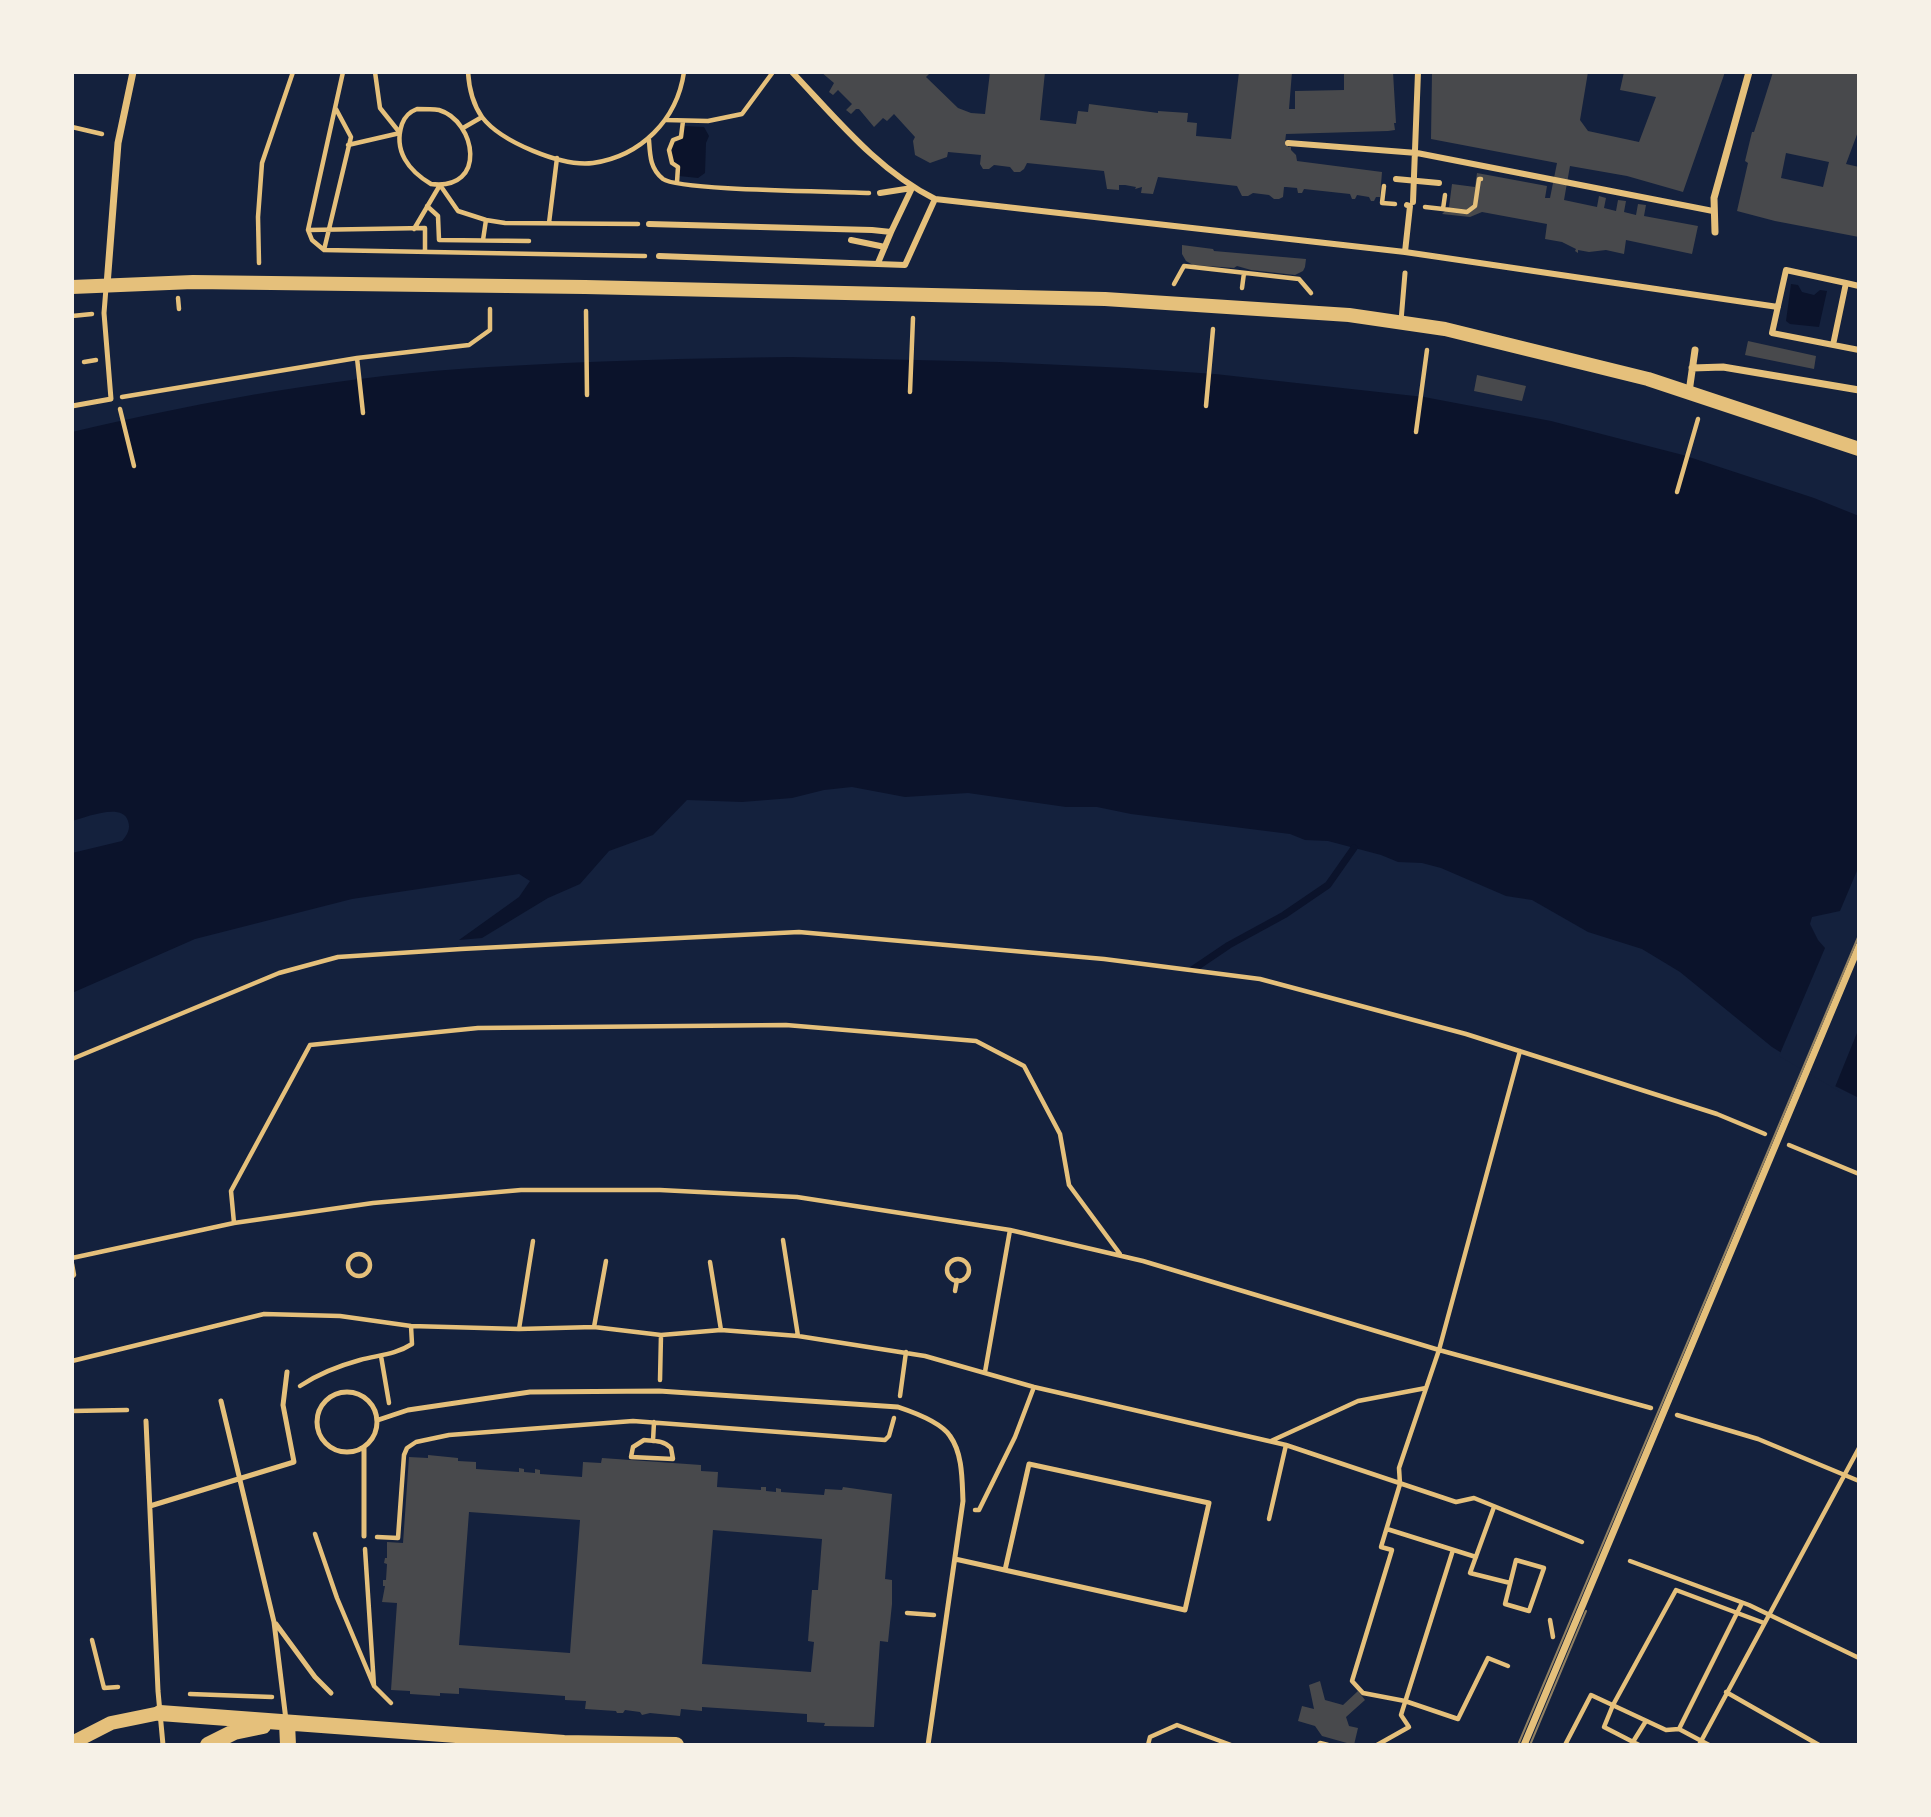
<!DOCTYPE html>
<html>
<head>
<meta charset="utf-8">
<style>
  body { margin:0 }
  #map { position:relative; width:1931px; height:1817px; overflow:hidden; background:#14213d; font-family:"Golos Text",sans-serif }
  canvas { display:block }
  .frame { position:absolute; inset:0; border:74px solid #f6f1e7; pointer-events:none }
</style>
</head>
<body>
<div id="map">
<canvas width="1931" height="1817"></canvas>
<div class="frame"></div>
</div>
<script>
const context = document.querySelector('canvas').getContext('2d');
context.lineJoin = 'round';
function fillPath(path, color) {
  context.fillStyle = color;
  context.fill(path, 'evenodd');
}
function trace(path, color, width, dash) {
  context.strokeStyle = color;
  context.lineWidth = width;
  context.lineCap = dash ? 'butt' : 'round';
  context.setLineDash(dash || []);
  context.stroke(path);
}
fillPath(new Path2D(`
  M684 126 704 127 709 136 706 143 705 173 698 178 679 176 680 165 675 163 671 153 673 144 683 138Z
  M1791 284 1798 285 1802 292 1814 295 1820 290 1827 291 1819 327 1790 324 1786 321Z
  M791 357 999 362 1126 368 1215 374 1424 397 1551 421 1683 455 1814 498 1859 516V1098L1835 1086 1772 1047 1680 972 1642 949 1588 932 1532 900 1506 896 1441 868 1422 863 1398 862 1381 855 1328 841 1305 840 1290 834 1131 814 1097 807H1066L968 793 905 797 852 787 824 790 792 798 742 802 687 800 653 835 609 851 580 884 548 898 482 938 459 940 519 897 530 881 519 874 352 899 195 939 72 993V853L122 841C127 835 131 829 128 821 122 802 85 818 72 821V432C209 400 348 375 489 367 590 361 691 358 791 357Z`), '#0b132b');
fillPath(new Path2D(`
  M1859 866V1028L1835 1087 1842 1093 1779 1056 1825 948 1818 940 1810 924 1812 917 1840 911Z`), '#14213d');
trace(new Path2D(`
  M1192 970 1229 945 1284 915 1328 885 1354 848`), '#0b132b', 7);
fillPath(new Path2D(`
  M821 72H931L926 77 958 108 971 113 985 114 990 72H1045L1040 120 1076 124 1078 111 1088 112 1089 104 1158 113V111L1188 113 1187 122 1197 123 1196 136 1231 139 1239 72H1292L1289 109H1295V91L1344 90V72H1393L1396 123H1394L1395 130 1388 131 1286 134 1285 142H1288V147H1291V150L1296 155 1297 161 1382 172 1380 197H1376L1374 201H1371L1369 197 1357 195 1355 199H1352L1350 194 1304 189 1302 193H1298L1297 188 1286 187H1284L1283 197 1279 199H1274L1269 195 1253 193 1248 196H1242L1237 186 1158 177 1153 194 1141 193 1142 187 1135 189 1136 187 1125 185H1119V190L1107 189 1104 171 1027 163 1024 169 1020 172H1014L1010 167 994 165 989 169H983L980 164 981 155 948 152 947 157 930 163 915 155 913 141 915 137 894 114 887 121 883 118 874 127 859 109H856L851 114 846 110 852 104 838 90 833 95 829 92 834 83Z
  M1432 72H1588L1580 120 1588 131 1639 142 1656 97 1620 90 1624 72H1725L1683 192 1627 176 1570 166 1564 200 1597 207 1599 196 1606 198 1604 208 1616 211 1618 200 1626 201 1624 212 1636 215 1638 204 1646 205 1644 216 1698 226 1692 254 1626 240 1624 254 1606 250 1589 252 1578 250V253L1575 251 1576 249 1562 242 1545 239 1547 224 1482 212 1470 217 1442 214 1449 207 1452 184 1475 187 1477 173 1547 186 1545 198H1550L1557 163 1431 139Z
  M1773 72H1855L1859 74V129L1846 164 1859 167V237L1775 221 1737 211 1748 163 1745 161 1752 132H1754ZM1786 153 1829 162 1823 187 1781 178Z
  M1182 245 1213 249 1214 251 1306 259 1305 267 1303 271 1295 275 1251 270 1237 266 1234 268 1193 265 1186 261 1182 254Z
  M1748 341 1816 356 1814 369 1745 355Z
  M1477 375 1526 386 1522 401 1474 391Z
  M428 1455 458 1458V1461L476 1462V1469L519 1472V1468L524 1469V1472L535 1473V1469L540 1470V1474L582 1477 583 1462 601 1463 602 1458 701 1465V1471L718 1472 717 1487 761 1490V1487H766V1491L776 1492V1488L781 1489V1492L824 1495 825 1489 842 1490 843 1487 892 1494 885 1579 892 1580V1604L888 1642 880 1641 874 1727 824 1726 825 1723 807 1722V1714L702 1707V1711L681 1709 680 1716 650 1713 642 1715 640 1712 625 1710 623 1713H617L616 1711 585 1709 586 1701 565 1700V1696L459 1688V1694L440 1693V1696L410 1694V1691L391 1690 397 1603 382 1602 385 1586H383V1580H386L387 1564 384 1563 385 1558H387V1542L403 1543 409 1457 428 1458ZM469 1512 580 1520 570 1653 459 1645ZM713 1530 822 1539 818 1590H812L808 1641 814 1642 811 1672 702 1664Z
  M1320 1681 1325 1700 1343 1705 1358 1691 1365 1700 1346 1717 1349 1726 1358 1728 1354 1745 1322 1736 1315 1726 1298 1721 1302 1706 1314 1709 1309 1685Z`), '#48494c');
trace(new Path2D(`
  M343 72 308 230 312 240 324 250 645 256
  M468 72C469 88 472 103 482 117 501 142 562 167 593 163 641 156 677 120 684 72
  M417 109C424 109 432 109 439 110 476 121 488 191 431 184 409 171 393 151 402 124 405 116 409 112 417 109Z
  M666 120 708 121 742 114 773 72
  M72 127 102 134
  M463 128 482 117
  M649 140C650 155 650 169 663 179 680 191 838 191 869 193
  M348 145 400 133 380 108 375 72
  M677 182 678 167 672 163 669 150 673 140 681 137 683 121
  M1384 186 1382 203 1395 204
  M427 206 438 216 439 240 529 241
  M1425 207 1443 209 1445 195
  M1443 209 1467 212 1475 206 1479 179H1481
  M549 223 557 158
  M414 229 440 185 458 211 486 220 505 223 638 224
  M308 230 425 228V252
  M483 240 486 220
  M324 250 351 137 336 109
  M259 263 258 217 262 163 293 72
  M1174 284 1184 266 1299 279 1311 293
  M1242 288 1244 273
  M178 298 179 309
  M586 311 587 395
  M72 316 92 314
  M357 358 363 413
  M84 362 96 360
  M910 392 913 318
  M122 397 357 358 469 345 490 330V309
  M1206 406 1213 329
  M120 409 134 466
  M1416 432 1427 350
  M1677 492 1698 419
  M72 1059 279 973 338 957 461 949 799 932 1104 959 1260 979 1466 1034 1717 1114 1765 1134
  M1789 1145 1859 1174
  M234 1223 231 1191 310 1045 478 1028 786 1025 976 1041 1024 1066 1060 1134 1069 1185 1120 1254
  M783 1240 798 1336
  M348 1265a11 11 0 1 1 22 0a11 11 0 1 1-22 0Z
  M72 1258 234 1223 373 1203 521 1190H660L797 1197 1010 1230 1143 1261 1439 1350 1651 1408
  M947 1270a11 11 0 1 1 22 0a11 11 0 1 1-22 0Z
  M710 1262 721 1330
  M72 1264 74 1275 72 1277
  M955 1291 957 1280
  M594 1327 606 1261
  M519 1329 533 1241
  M381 1356 389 1403
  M72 1361 264 1314 340 1316 411 1326 519 1329 594 1327 661 1335 721 1330 798 1336 925 1356 1034 1387 1286 1445 1456 1502 1474 1498 1582 1542
  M985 1372 1010 1230
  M660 1380 661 1335
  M300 1386C318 1374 338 1366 360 1360 378 1355 395 1355 412 1344L411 1326
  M900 1396 906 1352
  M72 1411 127 1410
  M1677 1415 1758 1439 1859 1481
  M644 1440C654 1441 663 1440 671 1448L673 1459 631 1457 633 1447Z
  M653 1441 654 1422
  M1271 1441 1358 1401 1426 1388
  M1494 1507 1470 1573 1510 1583
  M975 1510H979L1015 1437 1034 1387
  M1269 1519 1286 1445
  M1387 1529 1476 1557
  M315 1534 337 1598 374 1686 391 1703
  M377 1537 398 1538 404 1455 407 1448 416 1442 449 1435 633 1421 885 1440 889 1436 894 1418
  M365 1549 374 1686
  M1516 1560 1544 1568 1529 1611 1505 1604Z
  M1630 1561 1749 1605 1859 1658
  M907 1613 934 1615
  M1550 1620 1553 1637
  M92 1640 104 1688 118 1687
  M1508 1666 1488 1658 1458 1719 1405 1701 1363 1693 1352 1681 1392 1550 1381 1547 1400 1484 1399 1468 1439 1350 1520 1051
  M1726 1692 1819 1745
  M190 1694 272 1697
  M1679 1729 1709 1745
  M1148 1745 1150 1737 1177 1725 1231 1745
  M1318 1745 1320 1743 1328 1745
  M1377 1745 1409 1727 1401 1715 1453 1550
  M1565 1745 1591 1695 1666 1730 1679 1729 1742 1603
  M1631 1745 1646 1721
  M1639 1745 1604 1727 1613 1705 1676 1590 1764 1623
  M1699 1745 1859 1448`), '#e5c07b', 4.5);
trace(new Path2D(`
  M1401 321 1405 273
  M72 406 111 399 104 313 106 288
  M317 1422a30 30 0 1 1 60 0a30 30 0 1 1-60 0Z
  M221 1401 274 1622 286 1720
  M378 1420 408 1410 530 1392 659 1391 898 1407C913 1412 941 1422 950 1436 963 1454 962 1481 963 1501L928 1745
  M146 1421 158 1691 163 1745
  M150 1506 294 1462 283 1405 287 1372
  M364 1536V1448
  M955 1559 1185 1610 1209 1503 1029 1464 1005 1570
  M276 1624 315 1677 331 1693`), '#e5c07b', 5);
trace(new Path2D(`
  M792 72C836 118 877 170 935 199L1405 252 1778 307
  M1288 143 1417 153 1713 211
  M1396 179 1439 183
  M880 193 912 188
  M1413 202 1418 72
  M649 224 872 230 891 232 912 188
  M851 240 885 247
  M1405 252 1410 206 1407 205
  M659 256 905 265 935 199
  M878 263 891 232
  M1846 283 1859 286
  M1833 345 1846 283 1786 270 1772 333 1859 350`), '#e5c07b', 6);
trace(new Path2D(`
  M1715 232 1714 198 1749 72
  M107 285 118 143 133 72
  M1692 368 1723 367 1859 390
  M1689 392 1695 350
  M1524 1745 1859 946`), '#e5c07b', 7);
trace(new Path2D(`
  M72 287 193 282 585 287 1105 299 1349 315 1445 329 1648 379 1859 449
  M72 1743 111 1723 160 1713`), '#e5c07b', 14);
trace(new Path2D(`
  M160 1713 564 1743 676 1745
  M287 1723 288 1745
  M208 1745 234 1732 263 1726`), '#e5c07b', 16);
trace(new Path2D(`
  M1518 1745 1859 935
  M1530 1745 1586 1611`), '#918062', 2);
</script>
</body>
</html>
